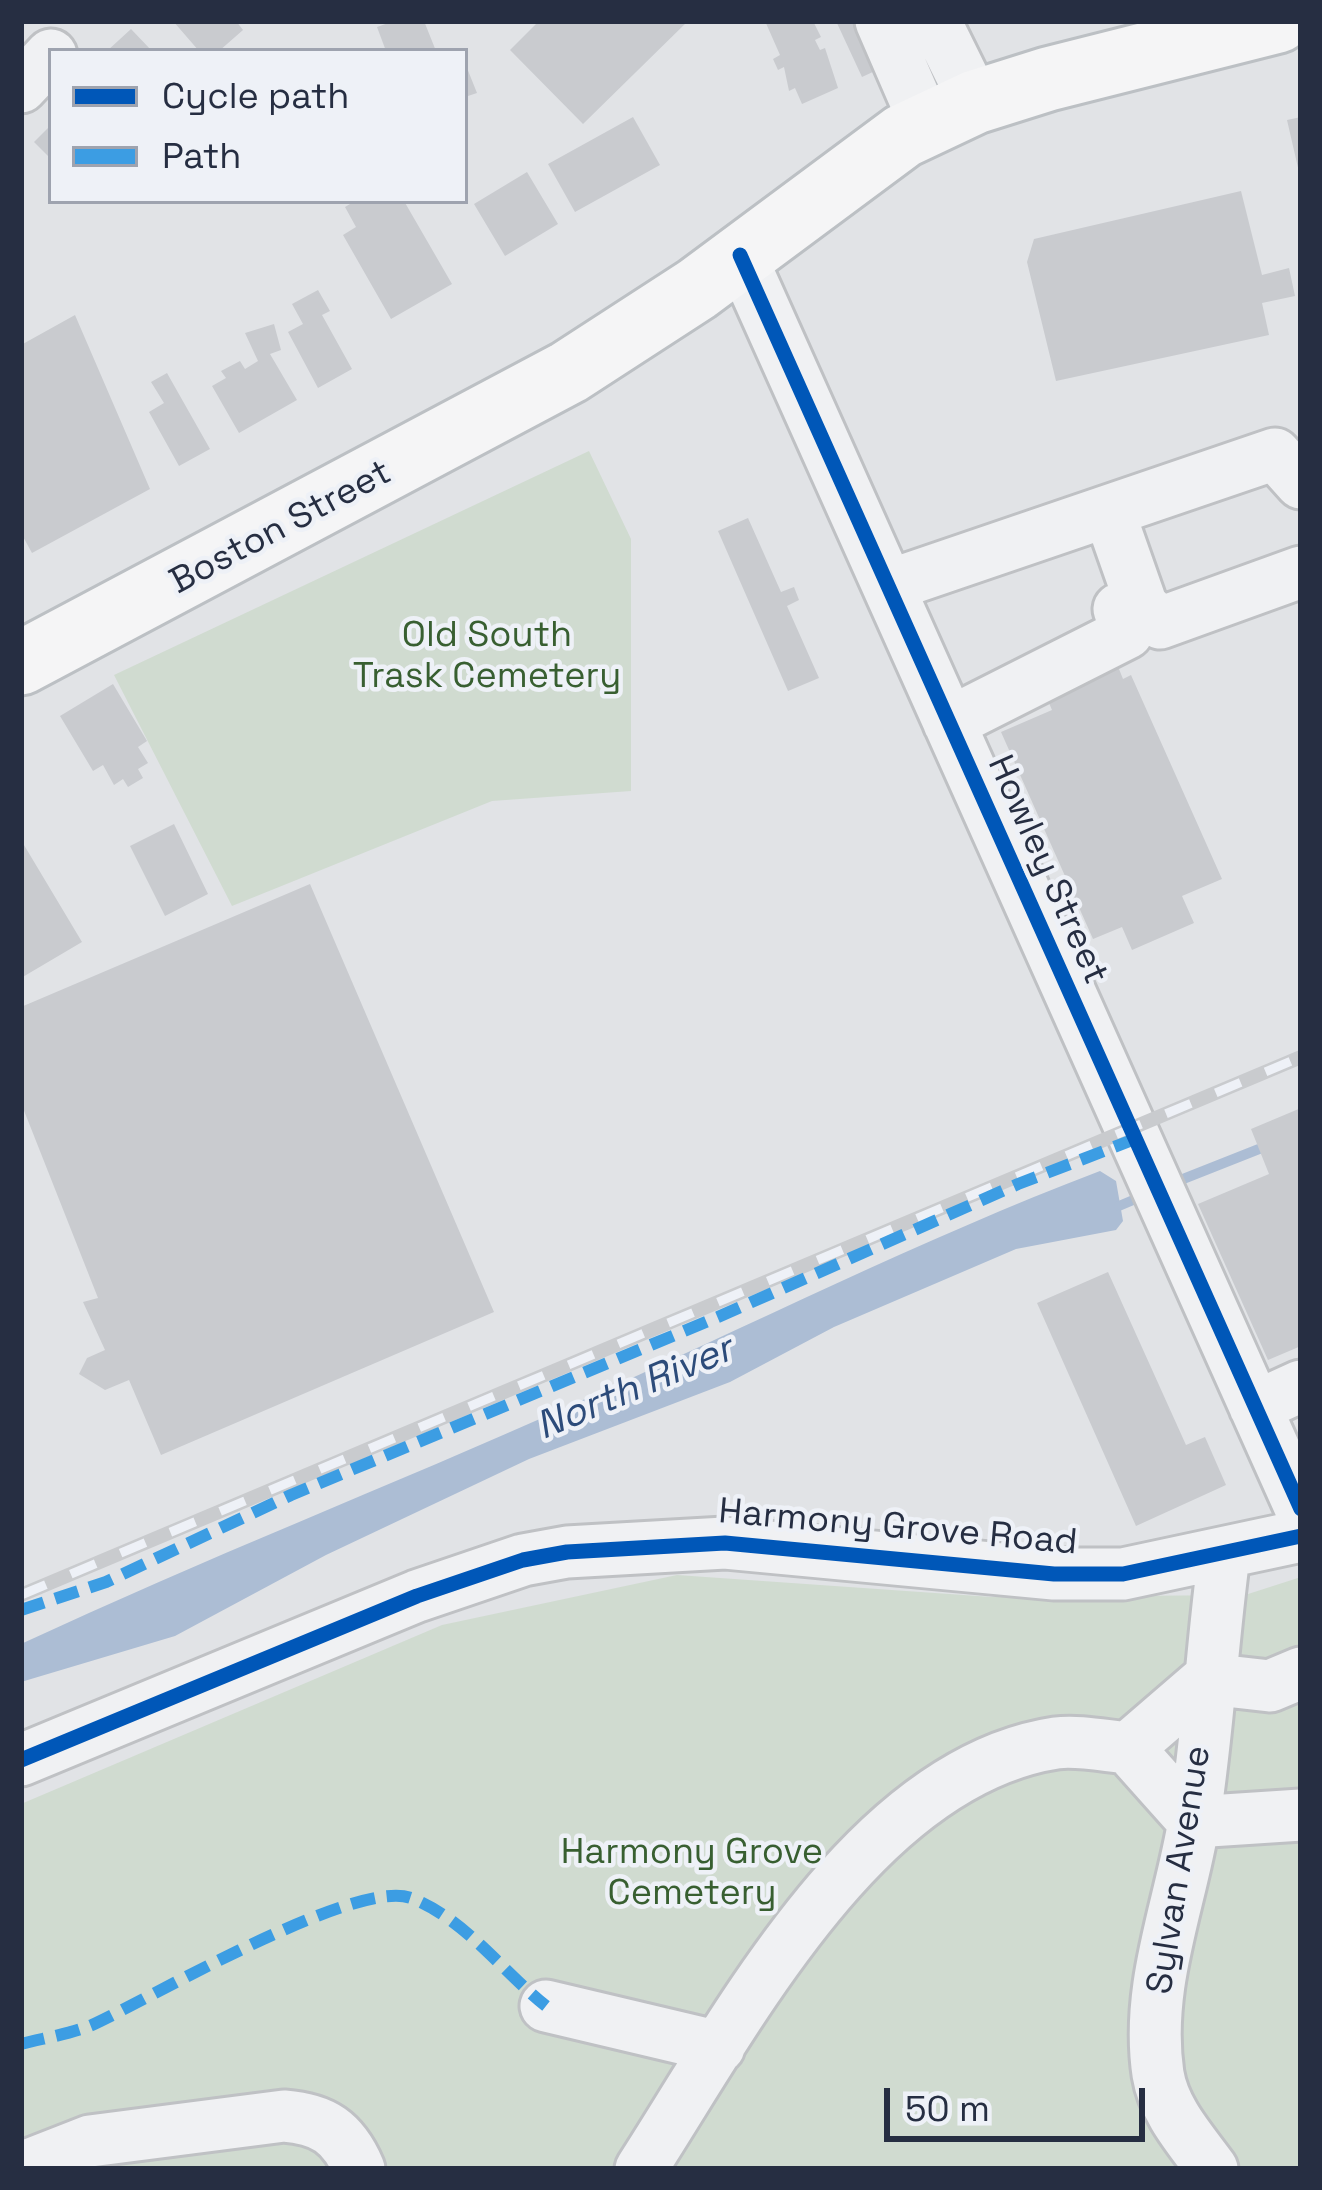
<!DOCTYPE html>
<html>
<head>
<meta charset="utf-8">
<style>
  body { margin:0 }
  #map { position:relative; width:1322px; height:2190px; overflow:hidden; background:#e1e3e6; font-family:"Space Grotesk",sans-serif }
  canvas { display:block }
  .frame { position:absolute; inset:0; border:24px solid #262e42; pointer-events:none }
  .legend { position:absolute; left:48px; top:48px; width:420px; height:156px; box-sizing:border-box; background:#eef1f7; border:3px solid #9ea3af; margin:0; padding:15px 21px; list-style:none; font-size:36px; color:#262e42 }
  .legend li { display:flex; align-items:center; gap:24px; height:60px }
  .legend b { width:60px; border:3px solid #9ea3af }
  .scale { position:absolute; left:884px; top:2088px; width:261px; height:54px; box-sizing:border-box; border:6px solid #262e42; border-top:0; padding-left:15px; font-size:36px; line-height:42px; white-space:nowrap; color:#262e42; -webkit-text-stroke:9px #eef1f7; paint-order:stroke }
</style>
</head>
<body>
<div id="map">
<canvas width="1322" height="2190"></canvas>
<div class="frame"></div>
<ul class="legend">
<li><b style="height:15px;background:#0057b8"></b>Cycle path</li>
<li><b style="height:15px;background:#3c9de3"></b>Path</li>
</ul>
<div class="scale">50 m</div>
</div>
<script>
const context = document.querySelector('canvas').getContext('2d');
context.lineJoin = 'round';
function fillPath(path, color) {
  context.fillStyle = color;
  context.fill(path, 'evenodd');
}
function trace(path, color, width, dash) {
  context.strokeStyle = color;
  context.lineWidth = width;
  context.lineCap = dash ? 'butt' : 'round';
  context.setLineDash(dash || []);
  context.stroke(path);
}
function write(font, color, halo, rows, align = 'center') {
  context.font = font + ' "Space Grotesk",sans-serif';
  context.lineWidth = 9;
  context.setLineDash([]);
  context.textBaseline = 'middle';
  context.strokeStyle = halo;
  context.fillStyle = color;
  for (const [text, x, y, turn = 0] of rows) {
    context.save();
    context.translate(x, y);
    context.rotate((+turn || 0) * Math.PI / 180);
    context.textAlign = isNaN(turn) ? turn : align;
    if (halo) context.strokeText(text, 0, 0);
    context.fillText(text, 0, 0);
    context.restore();
  }
}
fillPath(new Path2D(`
  M589 451 631 539V791L492 801 232 906 114 675Z
  M677 1575 992 1597 1245 1595 1301 1577V2169H21V1804L442 1625Z`), '#d0dbd0');
fillPath(new Path2D(`
  M1100 1171 1116 1181 1123 1221 1116 1230 1016 1249 834 1327 730 1382 529 1459 326 1555 175 1636 21 1682V1644C203 1559 390 1486 574 1404 750 1326 921 1239 1100 1171Z`), '#acbdd4');
trace(new Path2D(`
  M1173 1183 1259 1149
  M1119 1206 1145 1195`), '#acbdd4', 10);
fillPath(new Path2D(`
  M173 21H236L243 30 219 51H199Z
  M394 21H424L436 51H386L377 27Z
  M539 21H688L583 124 510 50Z
  M765 21H813L821 37 815 40 820 50 825 48 838 88 802 104 795 88 789 91 784 67 778 70 773 59 780 55Z
  M836 21H870L890 64 862 77Z
  M131 29 152 51H107Z
  M465 63 477 93 465 97Z
  M633 117 660 165 575 212 548 164Z
  M1301 117V172H1299L1287 120Z
  M51 125V159L34 142Z
  M527 172 558 224 505 256 474 204Z
  M1241 191 1262 275 1289 268 1295 296 1262 303 1269 335 1056 381 1027 262 1034 239Z
  M355 201H404L452 284 391 319 343 235 356 227 345 207Z
  M318 290 330 311 322 315 352 369 318 388 288 332 303 324 292 304Z
  M75 315 150 489 32 553 21 533V345Z
  M274 324 281 350 270 354 297 400 239 433 212 386 226 378 221 371 240 361 245 369 258 361 245 333Z
  M167 373 210 449 179 466 149 412 164 403 151 382Z
  M748 518 781 592 794 587 799 600 787 606 819 678 788 691 718 531Z
  M1117 664 1123 679 1131 675 1222 879 1182 896 1194 923 1132 950 1122 927 1093 939 1001 732 1052 710 1046 696Z
  M113 684 147 741 138 747 148 763 138 769 143 778 128 787 123 779 114 785 103 765 93 771 60 716Z
  M174 824 208 894 165 916 130 846Z
  M21 840 82 942 21 978Z
  M310 884 494 1312 161 1455 129 1380 105 1390 79 1374 87 1358 105 1350 83 1302 98 1298 21 1103V1007Z
  M1301 1108V1346L1268 1360 1198 1204 1269 1174 1251 1129Z
  M1108 1272 1186 1445 1205 1437 1226 1485 1136 1526 1037 1303Z`), '#c9cbcf');
const minor = new Path2D(`
  M881 21 926 125
  M935 21 975 102
  M21 87 51 55
  M740 255 1301 1509
  M1109 512 1142 606 1160 623 1301 572
  M888 586 1275 454 1301 483
  M949 723 1127 633 1119 609
  M1255 1407 1301 1386
  M1128 1748 1208 1679 1270 1686 1301 1673
  M21 1760 417 1596 523 1560 567 1552 725 1543 1054 1574H1123L1301 1536
  M546 2006 719 2047
  M21 2168 90 2141 284 2116C323 2119 343 2132 359 2169
  M641 2169C736 2022 865 1772 1056 1743 1078 1740 1106 1746 1128 1748L1194 1822 1301 1815
  M1212 2169C1191 2140 1164 2111 1158 2074 1145 1986 1180 1906 1194 1821 1208 1734 1212 1644 1224 1556`);
const major = new Path2D(`
  M21 663 569 372 697 289 903 136 975 102 1048 79 1278 21`);
trace(minor, '#bfc1c4', 57);
trace(major, '#bcc0c4', 69);
trace(minor, '#f0f1f3', 51);
trace(major, '#f5f5f6', 63);
const rail = new Path2D(`
  M21 1595 1301 1057`);
trace(rail, '#c9cbce', 14);
trace(rail, '#eef1f7', 9, [27]);
trace(new Path2D(`
  M21 1610 106 1582 291 1495 718 1317 1018 1184 1135 1139
  M21 2044C44 2038 70 2034 92 2025 151 1998 356 1878 411 1898 465 1919 502 1971 546 2006`), '#3c9de3', 12, [24, 12]);
trace(new Path2D(`
  M740 255 1301 1509
  M21 1760 417 1596 523 1560 567 1552 725 1543 1054 1574H1123L1301 1536`), '#0057b8', 15);
write('36px', '#262e42', '#eef1f7', [
  ["Boston Street",281,528,-28],
  ["Howley Street",1047,870,66],
  ["Harmony Grove Road",898,1528,5],
  ["Sylvan Avenue",1180,1870,-81]
]);
write('36px', '#385f31', '#eef1f7', [
  ["Old South",487,636],
  ["Trask Cemetery",487,677],
  ["Harmony Grove",692,1853],
  ["Cemetery",692,1894]
]);
write('italic 39px', '#2c4b7a', '#eef1f7', [
  ["North River",635,1389,-23]
]);
</script>
</body>
</html>
